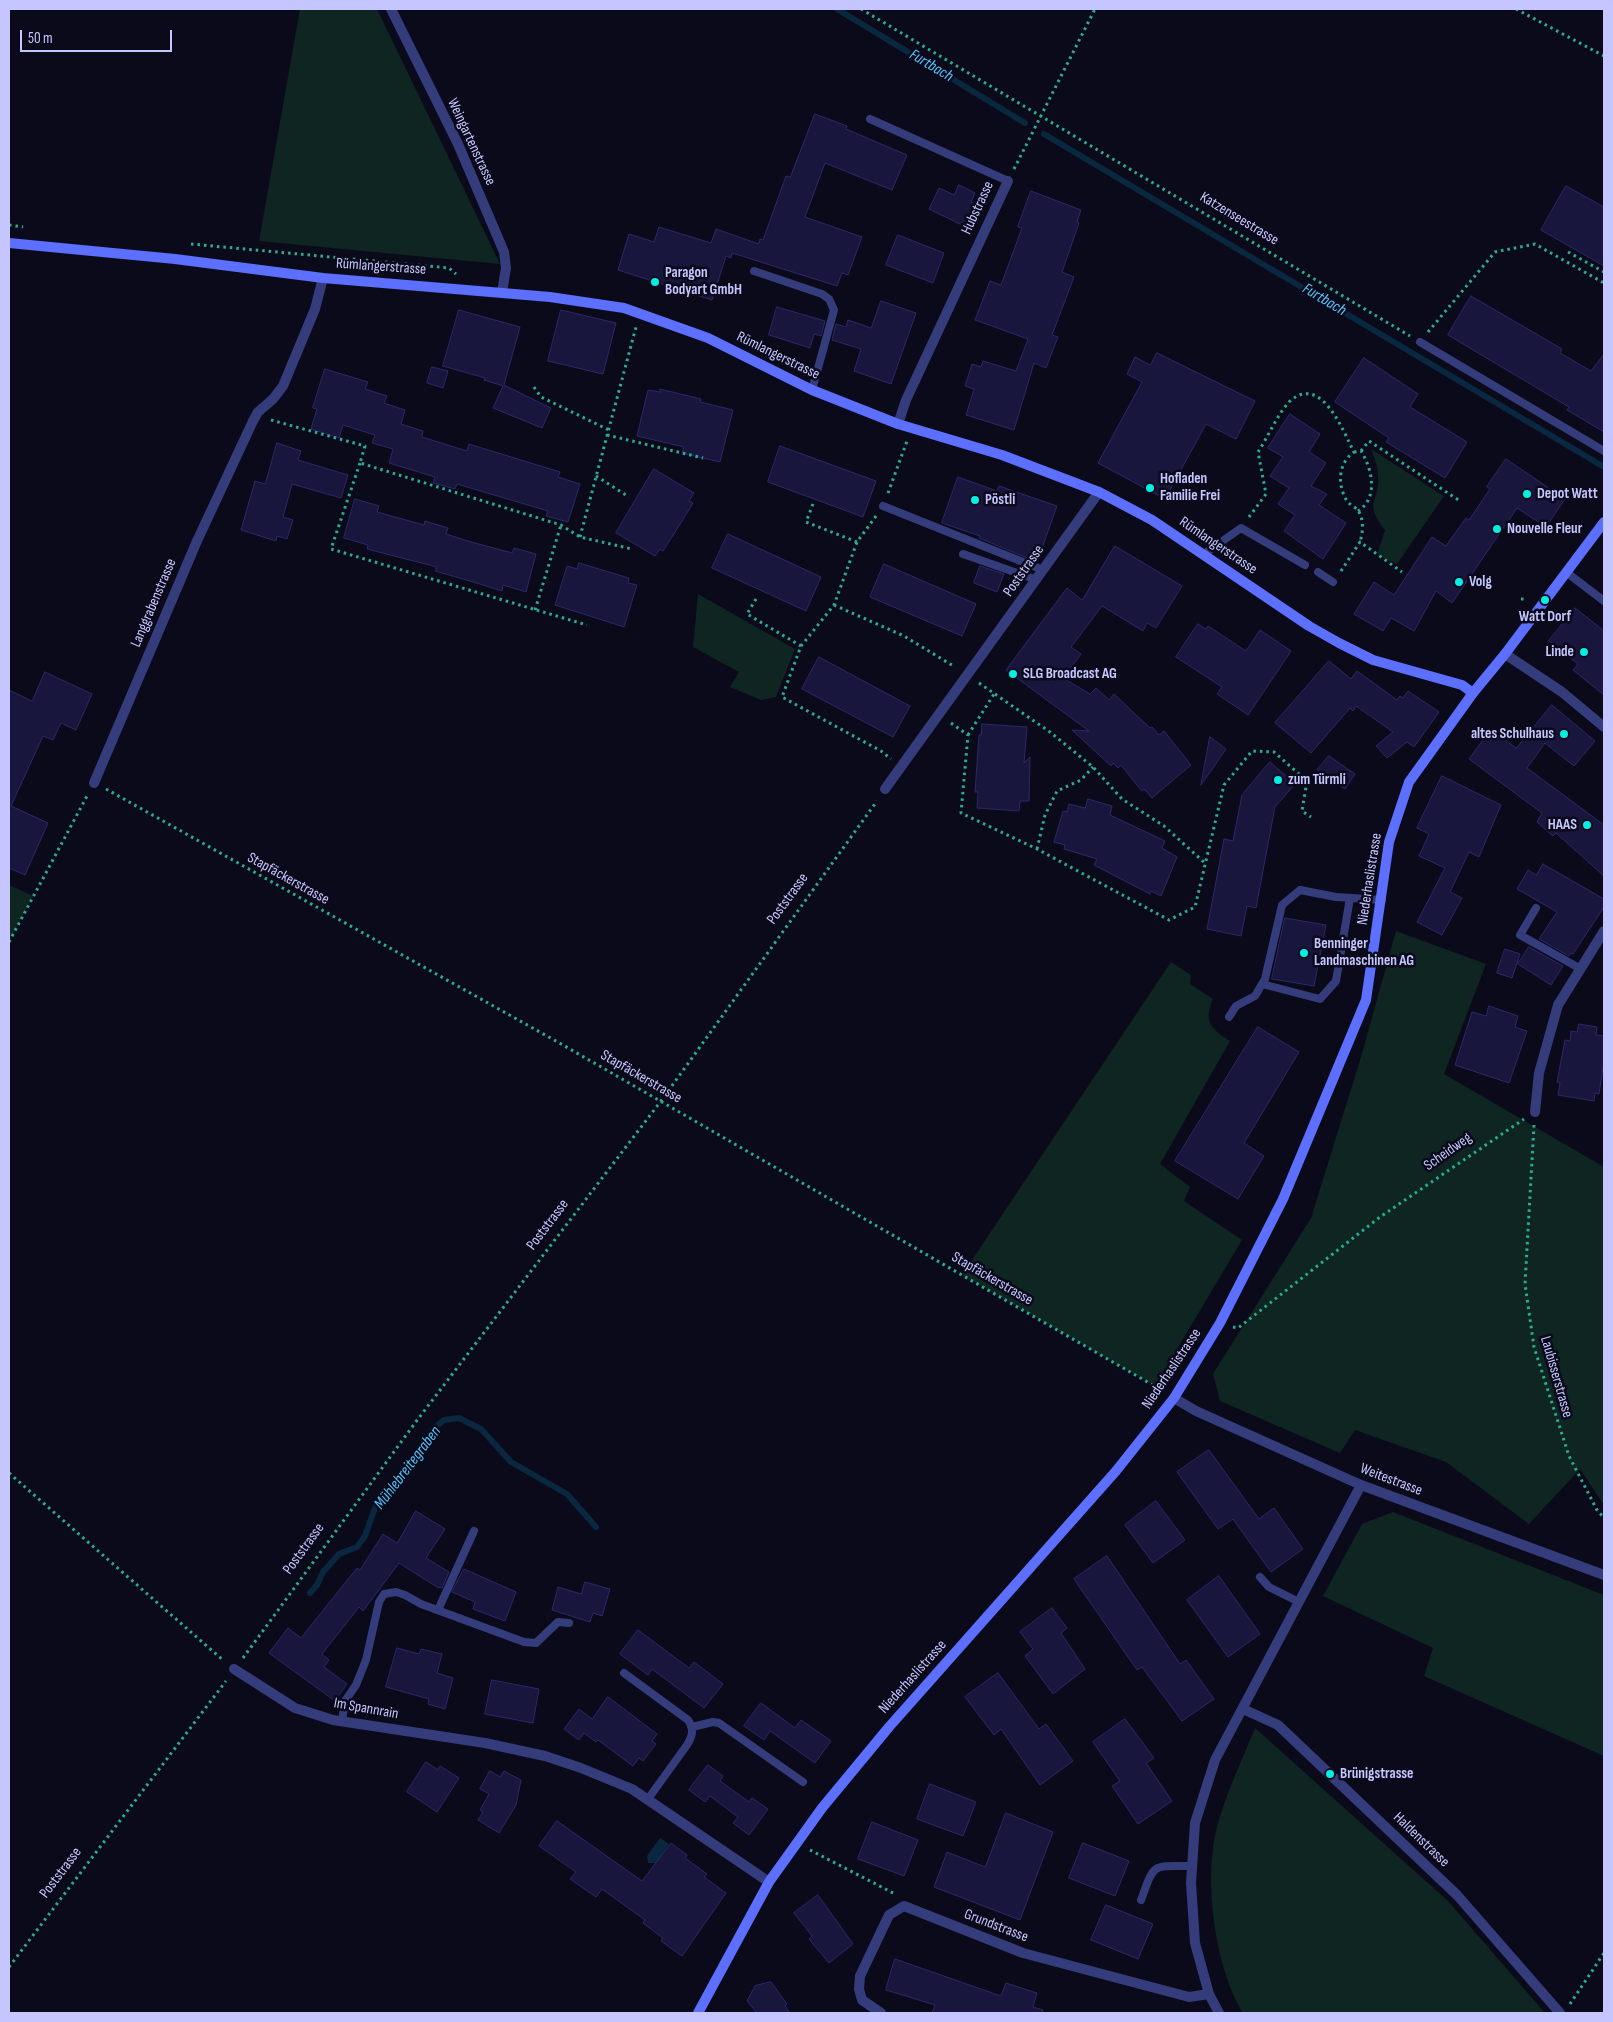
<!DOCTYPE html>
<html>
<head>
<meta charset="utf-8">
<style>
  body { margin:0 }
  #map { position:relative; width:1613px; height:2022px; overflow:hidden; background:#0b0a1b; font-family:"Sofia Sans Condensed",sans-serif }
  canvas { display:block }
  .frame { position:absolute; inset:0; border:10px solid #c5c6ff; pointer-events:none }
  .scale { position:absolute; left:20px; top:30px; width:152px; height:22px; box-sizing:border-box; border:2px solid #c5c6ff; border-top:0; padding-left:6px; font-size:15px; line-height:18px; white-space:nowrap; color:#c5c6ff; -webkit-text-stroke:4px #0b0a1b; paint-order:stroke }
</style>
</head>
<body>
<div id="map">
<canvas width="1613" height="2022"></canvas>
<div class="frame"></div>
<div class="scale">50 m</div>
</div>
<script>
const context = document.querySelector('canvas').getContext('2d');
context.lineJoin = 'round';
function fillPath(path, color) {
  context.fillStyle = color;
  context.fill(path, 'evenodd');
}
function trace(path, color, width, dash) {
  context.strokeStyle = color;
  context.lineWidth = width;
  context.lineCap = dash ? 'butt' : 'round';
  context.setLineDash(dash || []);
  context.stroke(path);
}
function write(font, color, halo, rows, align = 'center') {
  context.font = font + ' "Sofia Sans Condensed",sans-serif';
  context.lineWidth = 5;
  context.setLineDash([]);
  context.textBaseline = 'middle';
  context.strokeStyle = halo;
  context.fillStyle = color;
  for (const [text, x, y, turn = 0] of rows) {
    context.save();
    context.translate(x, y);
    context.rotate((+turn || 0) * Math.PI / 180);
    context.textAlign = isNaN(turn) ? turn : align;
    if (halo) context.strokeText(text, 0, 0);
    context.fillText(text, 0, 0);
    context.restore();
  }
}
fillPath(new Path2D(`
  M300 9H377L500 264 259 241Z
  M1371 449 1444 496 1397 564 1377 555 1385 530C1362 501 1381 502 1378 475 1378 467 1374 457 1371 449Z
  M698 594 795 649 776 697 761 700 730 687 739 672 693 647Z
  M9 885 33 896 9 942Z
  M1396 931 1486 964 1444 1074 1604 1167V1505L1580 1469 1529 1524 1446 1462 1355 1430 1340 1453 1220 1401 1213 1374 1311 1218 1361 1057Z
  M1171 962 1191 975 1190 984 1213 999C1203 1022 1211 1029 1230 1041L1160 1164 1190 1187 1184 1201 1242 1240 1155 1386 962 1275Z
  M1393 1512 1604 1595V1756L1424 1676 1433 1648 1323 1596 1362 1524Z
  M1255 1728 1448 1901 1545 2013H1243C1214 1966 1202 1873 1219 1820 1228 1789 1243 1758 1255 1728Z`), '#0e2521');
fillPath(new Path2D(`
  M660 1838 669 1844 656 1863H648L647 1856Z`), '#0a2740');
trace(new Path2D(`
  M837 9 1025 123
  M1044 134 1604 467
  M310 1593 317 1585 323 1572 339 1554 357 1547 365 1536 376 1505 392 1489 418 1454 432 1430 444 1420 459 1418 481 1429 511 1462 567 1494 596 1527`), '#0a2740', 6);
const building = new Path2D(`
  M815 114 847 126 846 129 907 155 892 190 825 163 805 217 862 237 848 275 842 273 837 286 732 253 731 258 726 256 712 300 618 270 629 234 654 242 659 227 711 243 716 229 759 244 760 239 763 240 786 176 790 177Z
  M959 185 975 193 971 202 976 204 966 227 929 209 939 188 954 195Z
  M1566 186 1604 207V266L1541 230Z
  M1031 191 1081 210 1077 222 1079 223 1062 272 1074 277 1052 335 1058 337 1046 368 1034 363 1014 430 966 415 974 389 965 386 972 364 981 367 983 361 1016 371 1028 339 975 320 990 281 1001 285 1022 228 1018 227Z
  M898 235 944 253 933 283 886 265Z
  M1471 296 1562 349 1560 353 1591 371 1604 354V432L1567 410 1569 407 1448 335Z
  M881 301 916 313 891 384 854 371 861 349 832 340 836 324 846 327 848 320 871 328Z
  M777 307 825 321 821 336 814 334 810 348 769 335Z
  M459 310 520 327 504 385 551 408 542 428 493 408 503 386 484 380 485 378 443 366Z
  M561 310 616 323 603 374 548 361Z
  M1157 353 1255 401 1236 439 1206 424 1165 499 1098 463 1142 382 1127 374 1135 357 1150 365Z
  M1364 358 1418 394 1410 407 1467 442 1445 478 1386 442 1389 438 1335 402Z
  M432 367 448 371 443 388 427 383Z
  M325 369 368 382 365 389 387 396 384 403 405 410 401 424 423 431 422 437 467 451 469 444 560 472 558 477 580 484 568 522 546 516 548 511 457 484 455 489 433 483 435 477 389 463 393 449 372 443 375 435 343 425 339 438 311 429 317 409 313 408Z
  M660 389 701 399 700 402 733 410 720 462 682 453 684 447 637 436 648 390 660 392Z
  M1290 414 1320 434 1309 452 1326 463 1311 486 1327 494 1319 505 1346 523 1323 559 1284 531 1295 515 1278 504 1289 488 1270 476 1283 457 1268 448Z
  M277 443 301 451 298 460 348 475 341 498 292 484 283 517 293 520 287 539 277 536 276 541 241 530 255 481 265 484Z
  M780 446 876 481 863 517 768 482Z
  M1506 459 1565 499 1546 527 1517 508 1452 603 1436 591 1414 631 1391 618 1383 631 1354 614 1374 582 1394 595 1432 537 1446 546 1466 518 1469 520 1490 489 1487 487Z
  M654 469 694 493 689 501 693 503 682 521 663 551 660 549 655 556 616 533Z
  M958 477 997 491 999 486 1057 506 1037 562 979 538 980 536 942 523Z
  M355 499 379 506 377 512 424 525 425 521 448 528 446 534 468 541 512 553 514 548 536 554 526 592 503 585 502 591 480 584 435 571 437 567 367 549 368 545 344 538Z
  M728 534 821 577 806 611 712 568Z
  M1115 546 1182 586 1156 628 1147 623 1143 631 1102 606 1071 647 1081 654 1063 678 1090 694 1096 688 1109 700 1114 694 1150 728 1152 727 1159 735 1164 731 1191 765 1152 798 1145 790H1141L1121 765 1118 768 1113 763 1111 766 1072 730 1089 731 1006 670 1067 588 1082 600Z
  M579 563 629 578 628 583 637 585 624 627 555 605 567 566 577 569Z
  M884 564 976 604 962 636 870 597Z
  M980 566 1004 574 997 592 974 583Z
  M1575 608 1604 631V695L1573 670 1578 664 1549 641Z
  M1198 624 1206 629 1208 626 1246 651 1260 630 1291 651 1248 715 1217 694 1222 687 1176 657Z
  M819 657 910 706 893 737 802 689Z
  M1329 661 1351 679 1357 671 1397 700 1400 696 1403 698 1408 691 1439 712 1414 747 1407 742 1387 758 1376 746 1393 732 1356 706 1353 711 1350 708 1311 753 1275 723Z
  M45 672 92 694 76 730 61 723 53 740 43 736 11 806 48 823 25 875 9 868V690L32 701Z
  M1552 705 1595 741 1574 766 1545 743 1527 768 1604 825V876L1556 833 1553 836 1537 822 1542 813 1469 759 1491 729 1516 748Z
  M982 724 1027 727 1024 763 1030 757 1029 801H1020L1019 811 977 808 978 792H975L979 735H981Z
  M1210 737 1226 749 1201 785Z
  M1329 756 1355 774 1345 789 1317 770Z
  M1270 762 1295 784 1275 807 1256 908 1247 906 1241 936 1207 929 1224 839 1233 841 1242 795Z
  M1442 776 1501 805 1479 857 1469 852 1450 892 1462 898 1442 935 1417 922 1445 868 1419 856 1429 834 1417 828Z
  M1088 799 1112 806 1110 815 1165 841 1162 848 1177 857 1161 896 1151 891 1150 894 1094 865 1097 859 1064 849 1065 845 1054 842 1063 811 1067 812 1069 804 1085 808Z
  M1543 864 1604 899V907L1573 954 1571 953 1569 956 1539 939 1557 912 1517 889 1528 870 1536 875Z
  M1285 918 1326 925 1314 986 1272 979Z
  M1529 947 1563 966 1551 985 1518 964Z
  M1505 949 1520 954 1512 978 1497 973Z
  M1489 1006 1518 1016 1515 1027 1527 1031 1509 1083 1455 1065 1472 1012 1486 1016Z
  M1579 1024 1597 1027 1596 1035 1604 1036V1061L1599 1094 1595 1093 1594 1101 1558 1095 1560 1083 1557 1082 1565 1040 1570 1041 1571 1031 1577 1032Z
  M1258 1027 1299 1052 1244 1143 1264 1156 1238 1199 1175 1161Z
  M1209 1450 1259 1519 1274 1508 1303 1549 1271 1572 1233 1519 1218 1529 1177 1472Z
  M1156 1501 1185 1540 1153 1563 1125 1525Z
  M416 1511 445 1529 426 1558 449 1572 442 1588 437 1587 399 1563 363 1611 359 1607 322 1654 329 1660 324 1667 347 1684 335 1701 269 1653 288 1628 301 1638 357 1568 360 1570 383 1534 397 1543Z
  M1107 1556 1180 1664 1186 1660 1214 1699 1182 1721 1142 1667 1137 1670 1074 1579Z
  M464 1569 516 1592 505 1621 473 1609 475 1602 452 1592Z
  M1219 1576 1260 1634 1228 1657 1187 1600Z
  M585 1582 610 1589 602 1616 593 1613 590 1622 552 1610 558 1587 581 1594Z
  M1052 1608 1067 1628 1061 1633 1085 1669 1053 1694 1025 1656 1033 1649 1020 1632Z
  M638 1630 689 1668 694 1662 723 1684 704 1708 652 1669 648 1675 620 1654Z
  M397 1648 419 1654 421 1649 442 1654 437 1673 453 1678 445 1709 428 1704 429 1699 386 1687Z
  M998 1673 1039 1729 1046 1724 1073 1761 1040 1785 1001 1729 994 1735 965 1697Z
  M492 1680 539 1689 533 1723 485 1714Z
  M608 1697 657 1734 652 1741 656 1744 643 1761 639 1758 633 1766 598 1740 596 1742 584 1733 579 1740 564 1729 579 1709 592 1719Z
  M761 1703 795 1728 801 1720 831 1741 815 1763 770 1731 764 1740 744 1726Z
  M1125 1719 1154 1758 1146 1763 1172 1801 1138 1824 1112 1786 1120 1781 1093 1742Z
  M426 1762 438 1770 440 1766 459 1778 437 1812 407 1792Z
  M708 1765 723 1776 720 1781 749 1802 752 1798 768 1809 749 1835 733 1823 738 1817 710 1796 705 1802 689 1790Z
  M490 1771 500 1777 504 1771 521 1780 516 1805 499 1833 478 1820 483 1812 480 1810 489 1794 480 1789Z
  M930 1784 976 1802 963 1836 917 1819Z
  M1006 1813 1053 1832 1020 1920 934 1887 947 1852 985 1867Z
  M557 1821 642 1881 671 1843 687 1855 685 1858 707 1874 704 1877 726 1893 682 1956 661 1941 663 1938 643 1923 645 1920 602 1889 596 1897 570 1879 576 1872 539 1846Z
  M872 1822 918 1840 904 1876 858 1859Z
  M1083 1843 1129 1861 1115 1896 1069 1878Z
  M818 1895 853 1944 829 1963 809 1939 812 1936 794 1913Z
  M1106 1905 1153 1924 1138 1959 1091 1940Z
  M895 1959 1001 1996 1006 1983 1037 1993 1033 2007 1043 2010 1042 2013H932L935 2005 886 1990Z
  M771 1982 787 2004 785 2006 790 2013H757L747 2001 755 1986Z`);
fillPath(building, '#19163d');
trace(building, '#2c2869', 1);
trace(new Path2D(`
  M861 9 1410 336
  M1516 9 1604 56
  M1014 169 1095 9
  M9 225 23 227
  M191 244 449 268 456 274
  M1568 252 1604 272
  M1428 332 1495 252 1535 244 1604 283
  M534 387 541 397 609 430
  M271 420 365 446 360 463 561 525 580 537 632 549
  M607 435 703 458
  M1361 451 1369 441 1460 501
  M1354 452 1361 451C1372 468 1379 498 1358 511
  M360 463 331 549 587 625
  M596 476 629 497
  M888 493 907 441
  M813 504 806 522 857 542
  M876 516 857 542 834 605 801 646 782 697 881 751 891 759
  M1249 517 1266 494 1258 452C1268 437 1277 415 1289 402 1321 372 1343 431 1354 452 1338 463 1337 485 1347 501 1350 505 1356 507 1359 512 1364 521 1363 532 1360 542
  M580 537 636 327
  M1341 571 1360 542 1402 572
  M756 599 747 614 801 646
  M1521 599H1524
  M834 605 904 636 955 667
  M535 610 561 525
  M979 683 1050 732 1093 767 1122 799 1164 826 1206 864
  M951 723 968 735 961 813 1037 849 1169 920 1195 907 1224 785 1252 751 1274 752 1307 781 1302 811 1311 817
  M968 735 994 694
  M106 789 563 1045 1163 1391
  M1037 849 1045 815 1057 791 1081 780 1093 767
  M9 942 87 796
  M1534 1125 1525 1284 1534 1347 1569 1456 1598 1512 1604 1517
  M1233 1327 1238 1328 1380 1217 1524 1119
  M9 1473 224 1661
  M243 1658 418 1419 661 1101 877 801
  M810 1850 895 1894
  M9 1967 226 1681
  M1570 2004 1604 1953`), '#2aae93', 3, [2.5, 4]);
trace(new Path2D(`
  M870 119 1008 181
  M754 271 822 294 829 299 834 310 812 390
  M1420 342 1604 451
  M883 506 1043 570
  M963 554 1037 580
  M1204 554 1241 528 1305 565
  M1318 572 1333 582
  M1566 572 1604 601
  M1536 908 1520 935 1581 969
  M1262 984 1320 999 1336 981 1350 898
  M1229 1017 1236 1006 1255 996 1265 979 1282 905 1300 890 1336 897 1382 900
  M1260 1577 1269 1587 1299 1602
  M438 1610 474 1531
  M624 1673 688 1720C694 1729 693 1735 687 1745L648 1799
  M342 1721 345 1701 356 1685 366 1660 379 1602 384 1594 396 1592 405 1595 421 1604 524 1642 536 1643 558 1622 569 1623
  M692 1727 713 1722 719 1723 803 1782
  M1141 1900C1155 1862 1151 1866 1192 1866`), '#343c7b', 8);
trace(new Path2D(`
  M391 9 458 144 504 252 506 268 502 292
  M898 424 906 400 1008 181
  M1505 654 1562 692 1604 727
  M94 783 197 541 253 421 258 412 273 399 283 386 315 309 323 278
  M885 789 1099 492
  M1535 1112 1539 1073 1558 1005 1604 931
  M1174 1398 1196 1411 1361 1485 1604 1575
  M234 1669 295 1708 333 1720 485 1743 545 1756 581 1768 632 1789 769 1882
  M1243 1709 1278 1725 1457 1895 1560 2013
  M881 2013 862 2000 859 1989 860 1976 889 1915 904 1906 1023 1953 1189 1997 1209 1994
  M1219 2013 1209 1994 1195 1943 1191 1883 1195 1823 1215 1760 1361 1485`), '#343c7b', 10);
trace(new Path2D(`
  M9 243 175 259 323 278 550 297 624 308 708 338 812 390 898 424 1002 455 1099 492 1152 520 1309 626 1339 643 1373 660 1462 685 1473 693
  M698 2013 769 1882 822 1808 889 1727 1116 1471 1174 1398 1220 1323 1283 1199 1366 1000 1389 842 1409 782 1473 693 1505 654 1604 522`), '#5c6fff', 10);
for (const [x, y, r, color] of [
  [655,282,5,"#00f0e6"],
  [1150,488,5,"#00f0e6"],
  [1527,494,5,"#00f0e6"],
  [975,500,5,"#00f0e6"],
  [1497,529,5,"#00f0e6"],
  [1459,582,5,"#00f0e6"],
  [1545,600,5,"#00f0e6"],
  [1584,652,5,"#00f0e6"],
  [1013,674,5,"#00f0e6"],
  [1564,734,5,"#00f0e6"],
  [1278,780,5,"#00f0e6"],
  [1587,825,5,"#00f0e6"],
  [1304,953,5,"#00f0e6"],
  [1330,1774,5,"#00f0e6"]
]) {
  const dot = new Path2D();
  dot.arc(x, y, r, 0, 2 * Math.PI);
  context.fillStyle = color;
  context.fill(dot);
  trace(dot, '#0b0a1b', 2);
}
write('15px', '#c5c6ff', '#0b0a1b', [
  ["Weingartenstrasse",471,142,65],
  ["Hubstrasse",978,208,-65],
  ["Katzenseestrasse",1239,219,31],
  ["Rümlangerstrasse",381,267,4],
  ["Rümlangerstrasse",778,356,26],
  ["Rümlangerstrasse",1218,546,34],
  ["Poststrasse",1024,571,-55],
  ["Langgrabenstrasse",154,603,-67],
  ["Stapfäckerstrasse",288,879,29],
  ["Niederhaslistrasse",1370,879,-81],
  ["Poststrasse",788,899,-54],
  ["Stapfäckerstrasse",641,1077,30],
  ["Scheidweg",1448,1152,-35],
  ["Poststrasse",548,1225,-53],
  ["Stapfäckerstrasse",992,1279,30],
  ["Niederhaslistrasse",1172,1369,-56],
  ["Laubisserstrasse",1556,1377,74],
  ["Weitestrasse",1391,1480,21],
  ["Poststrasse",304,1549,-54],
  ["Niederhaslistrasse",913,1677,-48],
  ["Im Spannrain",366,1709,10],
  ["Haldenstrasse",1421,1840,44],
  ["Poststrasse",61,1873,-53],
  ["Grundstrasse",996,1926,21]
]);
write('bold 15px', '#c5c6ff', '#0b0a1b', [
  ["Paragon",665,273],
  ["Bodyart GmbH",665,290],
  ["Hofladen",1160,479],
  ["Familie Frei",1160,496],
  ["Depot Watt",1537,494],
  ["Pöstli",985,500],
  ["Nouvelle Fleur",1507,529],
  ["Volg",1469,582],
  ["Watt Dorf",1545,617,"center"],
  ["Linde",1574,652,"right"],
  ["SLG Broadcast AG",1023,674],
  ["altes Schulhaus",1554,734,"right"],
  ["zum Türmli",1288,780],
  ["HAAS",1577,825,"right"],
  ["Benninger",1314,944],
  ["Landmaschinen AG",1314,961],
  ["Brünigstrasse",1340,1774]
], 'left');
write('italic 16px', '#53c7ff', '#0b0a1b', [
  ["Furtbach",931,66,31],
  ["Furtbach",1324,300,31],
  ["Mühlebreitegraben",408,1468,-53]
]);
</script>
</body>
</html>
